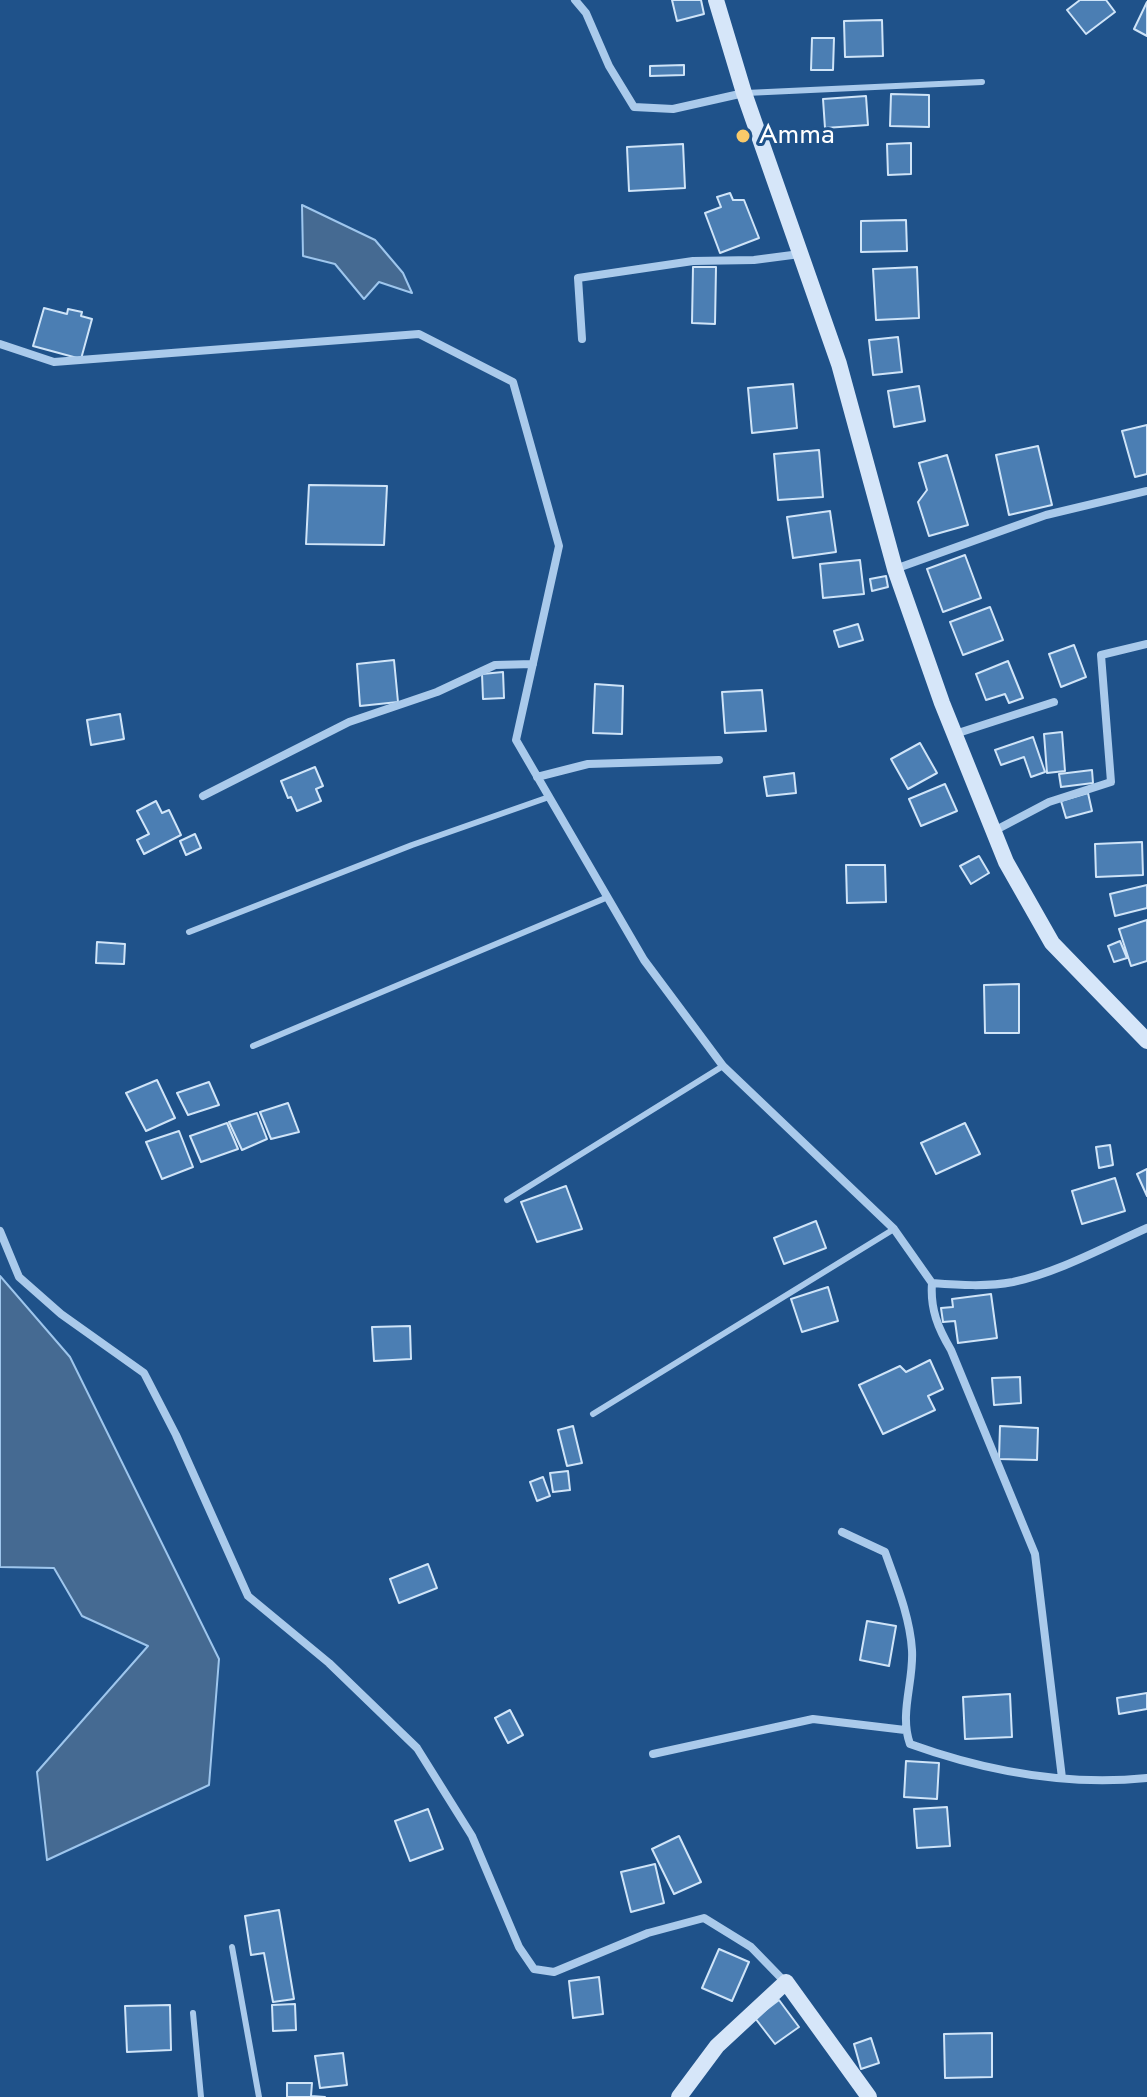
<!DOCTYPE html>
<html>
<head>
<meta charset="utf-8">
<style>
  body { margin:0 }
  canvas { display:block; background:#1f528a }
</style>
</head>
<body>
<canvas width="1147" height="2097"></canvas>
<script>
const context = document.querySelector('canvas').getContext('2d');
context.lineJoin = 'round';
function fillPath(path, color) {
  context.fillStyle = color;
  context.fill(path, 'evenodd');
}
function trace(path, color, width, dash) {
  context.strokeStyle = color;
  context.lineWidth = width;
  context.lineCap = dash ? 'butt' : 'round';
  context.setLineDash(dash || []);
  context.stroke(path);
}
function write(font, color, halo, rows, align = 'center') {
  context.font = font + ' Jost,sans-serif';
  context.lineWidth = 6;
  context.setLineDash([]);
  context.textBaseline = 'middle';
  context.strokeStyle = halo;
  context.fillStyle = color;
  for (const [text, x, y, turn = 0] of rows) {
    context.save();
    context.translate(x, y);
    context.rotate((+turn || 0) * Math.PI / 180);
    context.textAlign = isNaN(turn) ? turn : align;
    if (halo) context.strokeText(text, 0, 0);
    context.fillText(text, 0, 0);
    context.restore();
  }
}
const water = new Path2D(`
  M302 205 375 240 403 273 412 293 379 282 364 299 335 264 303 256Z
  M0 1276 70 1357 219 1659 209 1785 47 1860 37 1772 148 1646 82 1616 54 1568 0 1567Z`);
fillPath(water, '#456a92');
trace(water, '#9ec6ed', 2);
const building = new Path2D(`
  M672 0H701L704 14 677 21Z
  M1080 0H1106L1115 12 1086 34 1067 10Z
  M1147 2V36L1134 29Z
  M882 20 883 56 845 57 844 21Z
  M812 38H834L833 70H811Z
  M684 65V75L650 76V66Z
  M891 94 929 95V127L890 126Z
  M866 96 868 125 825 128 823 99Z
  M911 143V174L888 175 887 144Z
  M683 144 685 188 629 191 627 147Z
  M730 193 733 200H744L759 238 720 253 705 213 721 207 717 197Z
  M906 220 907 251 861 252V221Z
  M693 267H716L715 324 692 323Z
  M917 267 919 318 876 320 873 269Z
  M44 308 67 314 68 309 82 312 81 316 92 319 81 359 33 346Z
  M898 337 902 372 873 375 869 340Z
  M793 384 797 428 752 433 748 388Z
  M919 386 925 421 894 427 888 391Z
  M1147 425V474L1135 477 1122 431Z
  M1038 446 1052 505 1009 515 996 455Z
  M819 450 823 497 778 500 774 454Z
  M947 455 968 525 929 536 918 502 927 490 919 463Z
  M309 485 387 486 384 545 306 544Z
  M830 511 836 552 793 558 787 517Z
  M965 555 981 598 943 612 927 569Z
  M860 560 864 594 823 598 820 564Z
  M886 576 888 587 872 591 870 579Z
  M990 607 1003 640 963 655 950 622Z
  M858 624 863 640 839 647 834 631Z
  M1074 645 1086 677 1061 687 1049 654Z
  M394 660 398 702 360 706 357 664Z
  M1008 661 1023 698 1009 703 1005 694 986 700 976 674Z
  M503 672 504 698 483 699 482 674Z
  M595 684 623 686 622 734 593 733Z
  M762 690 766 731 725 733 722 692Z
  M120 714 124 739 91 745 87 720Z
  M1062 732 1065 771 1047 773 1044 734Z
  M1033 737 1045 772 1031 777 1024 757 1001 765 995 750Z
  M920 743 937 773 908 789 891 759Z
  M315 767 323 786 316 789 321 801 297 811 291 797 288 798 281 781Z
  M1092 770 1093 783 1061 787 1059 774Z
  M794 773 796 793 767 796 764 777Z
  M945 784 957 811 921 826 909 799Z
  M1088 793 1092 811 1066 818 1061 801Z
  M156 801 162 813 169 810 181 835 144 854 137 840 149 834 137 811Z
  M195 834 201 848 186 855 180 841Z
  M1142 842 1143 875 1096 877 1095 844Z
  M979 856 989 873 971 884 960 866Z
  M846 865H885L886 902 847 903Z
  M1147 885V908L1115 916 1110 894Z
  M1147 920V961L1131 966 1119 929Z
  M1120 941 1127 958 1114 962 1108 946Z
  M97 942 125 944 124 964 96 963Z
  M1019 984V1033H985L984 985Z
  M157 1080 175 1118 146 1131 126 1093Z
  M209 1082 219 1105 188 1115 177 1093Z
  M288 1103 299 1132 271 1139 260 1112Z
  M257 1113 267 1139 242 1150 229 1122Z
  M227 1123 238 1149 201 1162 190 1136Z
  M965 1123 980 1154 936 1174 921 1143Z
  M179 1131 193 1167 162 1179 146 1142Z
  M1110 1145 1113 1165 1099 1168 1096 1147Z
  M1147 1169V1196L1137 1174Z
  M1115 1178 1125 1211 1082 1224 1072 1191Z
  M566 1186 582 1229 537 1242 521 1202Z
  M816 1221 826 1248 784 1264 774 1238Z
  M828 1287 838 1321 802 1332 791 1299Z
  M991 1294 997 1338 958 1343 955 1321 943 1322 941 1308 953 1307 952 1299Z
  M410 1326 411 1359 374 1361 372 1327Z
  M930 1360 943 1389 928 1396 935 1410 883 1434 859 1385 900 1366 906 1372Z
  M1020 1377 1021 1403 994 1405 992 1378Z
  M573 1426 582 1463 567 1466 558 1430Z
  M1000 1426 1038 1428 1037 1460 999 1459Z
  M568 1471 570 1490 553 1492 550 1473Z
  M543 1477 550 1496 537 1501 530 1482Z
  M428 1564 437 1588 399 1603 390 1579Z
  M867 1621 896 1626 889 1666 860 1660Z
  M1147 1693V1709L1119 1714 1117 1698Z
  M1010 1694 1012 1737 965 1739 963 1697Z
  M510 1710 523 1735 508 1743 495 1718Z
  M906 1761 939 1763 937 1799 904 1797Z
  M947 1807 950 1846 917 1848 914 1809Z
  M428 1809 443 1849 410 1861 395 1821Z
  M679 1836 701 1882 674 1894 652 1849Z
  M655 1864 664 1903 631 1912 621 1872Z
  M279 1910 294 1999 273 2002 264 1953 251 1955 245 1916Z
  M719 1949 749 1962 732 2001 702 1988Z
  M599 1977 603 2014 573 2018 569 1981Z
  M779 2000 799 2027 775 2044 755 2018Z
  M295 2004 296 2030 273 2031 272 2005Z
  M170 2005 171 2050 127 2052 125 2006Z
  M992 2033V2077L945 2078 944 2034Z
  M871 2038 879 2063 861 2069 854 2044Z
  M343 2053 347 2085 320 2088 315 2056Z
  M287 2083H312L311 2096 325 2097H287Z`);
fillPath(building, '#4b7eb3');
trace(building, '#cfe4f8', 2);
trace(new Path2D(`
  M746 93 982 82
  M189 932 412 845 549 797
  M253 1046 608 897
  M507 1200 723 1066
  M593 1414 894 1229
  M232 1947 259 2097
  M193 2013 201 2097`), '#aacaeb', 6);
trace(new Path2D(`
  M575 0 586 13 609 66 634 107 673 109 744 93
  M582 339 578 278 693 261 754 260 800 254
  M0 344 54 362 419 334 513 382 559 546 516 740 644 960 723 1066 894 1229 932 1283C959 1285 987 1287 1013 1282 1059 1272 1104 1247 1147 1228
  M895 569 1046 515 1147 491
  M955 734 1054 702
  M537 777 588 764 719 760
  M203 796 349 722 437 692 495 665 533 664
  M994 831 1049 802 1111 782 1101 655 1147 644
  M0 1231 19 1277 61 1314 144 1373 176 1435 248 1596 329 1663 417 1748 472 1836 519 1947 534 1969 554 1972 648 1933 704 1918 751 1947 785 1982
  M932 1283C930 1309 938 1328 951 1350L1035 1554 1062 1778
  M842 1532 885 1552C896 1583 910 1617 912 1650 914 1681 899 1714 910 1744 985 1771 1067 1786 1147 1778
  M653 1754 813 1719 905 1730`), '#aacaeb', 8);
trace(new Path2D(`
  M716 0 744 93 839 364 895 569 942 703 1006 862 1052 943 1147 1041
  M679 2097 717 2046 786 1982 869 2097`), '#d6e6f9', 16);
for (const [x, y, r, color] of [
  [743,136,8,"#f9ca6a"]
]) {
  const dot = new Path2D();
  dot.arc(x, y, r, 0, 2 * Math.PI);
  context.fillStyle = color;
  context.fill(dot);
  trace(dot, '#1f528a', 3);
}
write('28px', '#fff', '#1f528a', [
  ["Amma",759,136]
], 'left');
</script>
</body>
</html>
